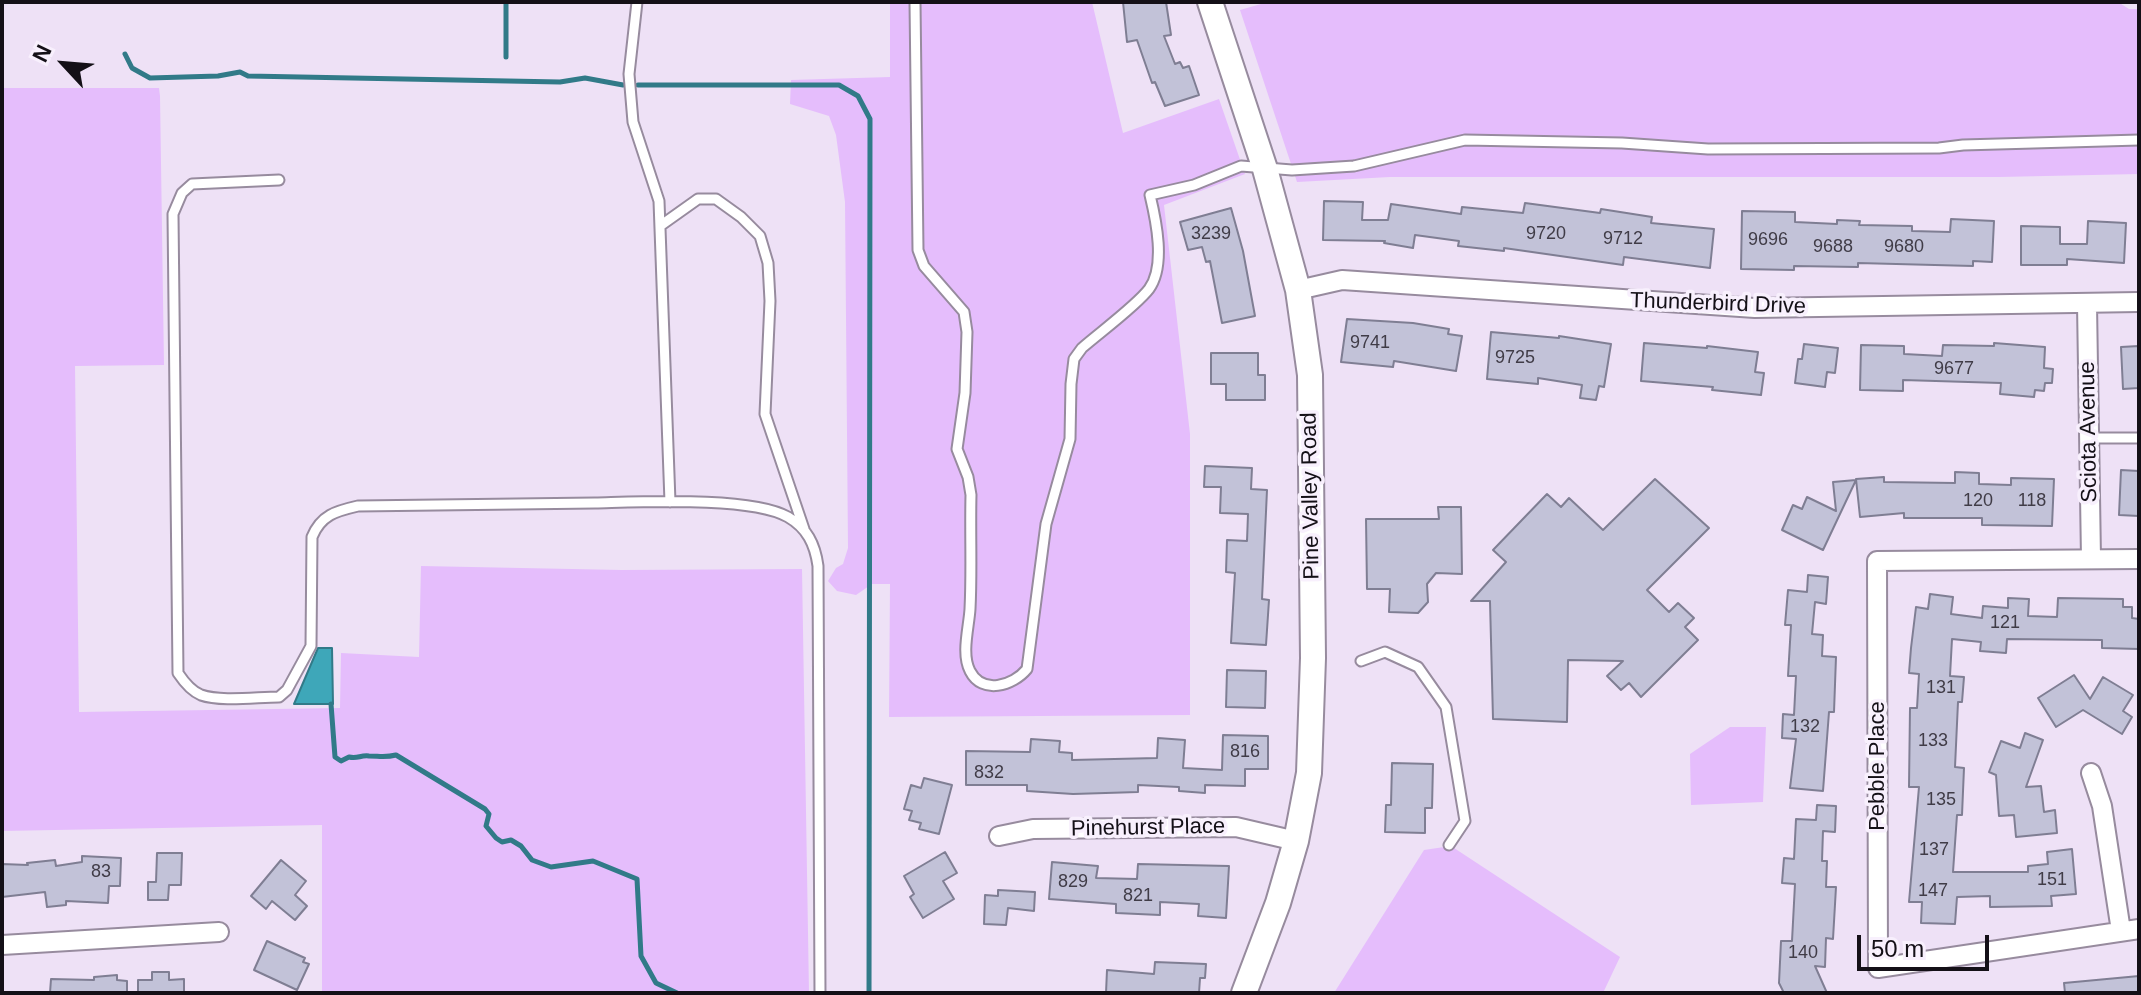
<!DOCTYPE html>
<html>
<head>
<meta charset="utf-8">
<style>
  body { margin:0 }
  #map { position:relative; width:2141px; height:995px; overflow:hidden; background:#eee1f6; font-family:Helvetica,sans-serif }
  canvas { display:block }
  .frame { position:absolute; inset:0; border:4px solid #141017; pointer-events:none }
  .north { position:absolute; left:24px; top:24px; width:80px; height:80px; -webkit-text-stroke:6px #f8f0fd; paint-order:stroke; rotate:296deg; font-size:22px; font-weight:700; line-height:32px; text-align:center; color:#141017 }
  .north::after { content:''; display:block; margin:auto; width:28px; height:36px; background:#141017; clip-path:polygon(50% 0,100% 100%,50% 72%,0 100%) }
  .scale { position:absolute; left:1857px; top:935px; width:132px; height:36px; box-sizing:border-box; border:4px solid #141017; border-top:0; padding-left:10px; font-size:24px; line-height:28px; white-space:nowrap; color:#141017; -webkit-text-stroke:6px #f8f0fd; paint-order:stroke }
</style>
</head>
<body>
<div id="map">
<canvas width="2141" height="995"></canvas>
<div class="frame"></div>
<div class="north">N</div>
<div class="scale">50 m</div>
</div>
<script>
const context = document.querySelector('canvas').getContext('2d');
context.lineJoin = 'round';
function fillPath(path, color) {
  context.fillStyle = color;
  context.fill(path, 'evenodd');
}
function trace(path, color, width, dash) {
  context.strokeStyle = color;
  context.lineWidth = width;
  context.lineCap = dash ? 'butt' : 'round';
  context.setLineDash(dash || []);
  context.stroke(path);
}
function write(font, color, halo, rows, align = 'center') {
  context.font = font + ' Helvetica,sans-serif';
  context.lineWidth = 7;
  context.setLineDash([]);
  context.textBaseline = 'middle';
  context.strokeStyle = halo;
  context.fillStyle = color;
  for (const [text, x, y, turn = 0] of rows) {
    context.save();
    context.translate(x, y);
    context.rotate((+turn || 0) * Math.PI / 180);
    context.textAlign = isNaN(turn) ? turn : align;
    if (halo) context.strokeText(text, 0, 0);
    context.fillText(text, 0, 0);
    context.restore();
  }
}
fillPath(new Path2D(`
  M890 2H1092L1123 133 1219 99 1245 174 1164 205 1190 434V715L889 717 890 584H872L856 595 837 591 828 581 836 568 843 564 848 548 845 202 836 135 829 116 790 104 791 80 890 77Z
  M1268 2H2118L2129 9H2139V174L1999 177H1390L1297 182 1240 10Z
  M2 88H159L160 96 164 365 75 366 79 712 340 708 341 653 419 657 421 566 622 570 802 569 809 993H322V825L2 831Z
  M1730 727H1766L1763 802 1691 805 1690 754Z
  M1451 846 1620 957 1603 993H1334L1424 850Z`), '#e5bdfc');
const water = new Path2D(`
  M318 648H332L333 704H294Z`);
fillPath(water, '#3ea7b9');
trace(water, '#317a88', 2);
trace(new Path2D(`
  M125 54 132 68 150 78 218 76 240 72 248 76 560 82 585 78 623 85
  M506 57V2
  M638 85H839L858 96 870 119 869 993
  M331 704 335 757 341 761 349 757C358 759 360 755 369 756 379 756 385 758 396 755L485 809 489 814 486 826 496 838 502 842 511 840 521 846 532 860 551 867 593 861 637 879 641 956 656 983 677 993`), '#317a88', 5);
const building = new Path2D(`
  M1123 2H1166L1171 35 1164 36 1175 64 1180 62 1183 68 1189 66 1199 95 1165 106 1155 82 1152 83 1137 40 1127 42Z
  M1324 201 1363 202 1362 220H1388L1391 204 1461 214 1462 207 1523 213 1525 203 1600 213 1601 209 1652 217 1651 223 1714 229 1710 268 1624 257 1623 265 1504 248V251L1458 246 1459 241 1415 235 1413 248 1384 243 1385 241 1323 240Z
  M1231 208 1243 251 1255 316 1222 323 1210 261 1206 262 1202 247 1188 250 1180 222Z
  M1742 211 1795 212V222L1837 224V220L1860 221 1859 225 1912 226V231L1950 232 1951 219 1994 221 1992 262 1973 261V266L1858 263V267L1794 266V270L1741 269Z
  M2088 221 2126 223 2124 263 2067 259V265H2021V226L2060 227V244H2087Z
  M1347 319 1413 323 1449 329 1448 334 1462 336 1456 371 1394 361 1393 367 1341 362Z
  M1491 332 1559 338V336L1611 344 1604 387 1599 386 1596 400 1580 398 1582 385 1538 378V384L1487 379Z
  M1644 343 1707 348V346L1758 352 1755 372 1764 373 1761 395 1712 390 1713 387 1641 381Z
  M1994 343 2045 347 2044 368 2053 369 2052 383H2045L2044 391 2035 390 2034 397 2000 394 2001 383 1903 380V391L1860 390 1861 345 1904 346V354L1942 356 1943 345 1994 346Z
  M1804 344 1838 348 1835 373 1827 372 1825 387 1795 383 1798 359H1802Z
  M2139 346V388L2123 389 2121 347Z
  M1211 353H1258V375H1265V400H1226V384H1211Z
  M1205 466 1252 468 1251 489 1267 490 1262 599 1269 600 1266 645 1231 643 1235 573 1226 572 1227 540 1247 541 1248 514 1220 513 1221 487H1204Z
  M2121 470 2139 471V516L2119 515Z
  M1955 472 1979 473V484L2011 485V478L2054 479 2052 526 1982 525V518H1904V513L1860 517 1856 479 1884 477V482L1955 483Z
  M1655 479 1709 528 1647 590 1669 612 1678 603 1694 618 1685 627 1698 640 1641 697 1629 683 1621 690 1607 676 1623 661 1568 660 1567 722 1493 719 1490 601H1471L1506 562 1493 550 1547 494 1561 507 1569 498 1603 530Z
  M1856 480 1823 550 1782 530 1793 505 1802 509 1807 497 1836 511 1833 482Z
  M1438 507H1461L1462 574 1436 573 1427 584 1428 602 1418 613 1389 612 1390 589H1367L1366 519H1439Z
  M1808 575 1828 577 1826 604 1815 602 1812 634 1823 635 1822 656 1836 657 1834 712H1829L1823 791 1790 788 1796 739 1782 738 1783 714 1794 715 1796 676H1788L1791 625H1785L1788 590 1807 592Z
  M1930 594 1953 597 1951 614 1982 618 1983 606 2008 608V598L2029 599 2028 616 2057 617 2058 598 2123 599V607H2132V618L2139 619V649L2102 648V640L2007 639 2006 653 1980 651 1981 642 1952 639 1950 676 1964 677 1962 702H1958L1955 767 1964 768 1962 815H1957L1953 872H2028V866L2048 864 2047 852 2072 849 2076 894 2051 896 2052 906 1990 907V896L1957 897 1955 924 1921 923 1922 902H1909L1919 787H1909L1910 708H1917L1919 674 1909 673 1911 648 1916 607 1928 609Z
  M1227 670 1266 671 1265 708 1226 707Z
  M2074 675 2090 699 2103 677 2133 695 2123 711 2132 717 2122 734 2083 710 2056 727 2038 698Z
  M2025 733 2043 740 2026 787 2041 786 2044 812 2055 810 2057 833 2016 837 2014 815 1999 816 1996 775 1989 772 2001 741 2020 748Z
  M1223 735 1268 736V769H1245V786L1205 785V793L1179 791V787L1138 785V792L1073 794 1027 791V785H966V751L1030 752 1031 739 1060 741 1059 752 1072 753V760L1157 758 1158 738 1185 740 1183 768 1222 770Z
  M1392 763 1433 764 1432 808H1425V833L1385 832 1386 805H1391Z
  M924 778 952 785 939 834 919 829 921 823 909 820 912 811 904 809 911 785 921 788Z
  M1817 805 1836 806 1835 832 1823 831 1822 861H1827L1826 887H1836L1833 939 1826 938 1825 967 1815 966 1827 993H1784L1779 983 1781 941H1792L1795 884 1782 883 1784 858 1794 859 1796 819 1816 820Z
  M945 852 957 873 943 881 954 899 923 918 910 897 914 894 904 876Z
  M157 853H182L181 885H169L168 900H148V882H156Z
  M82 856 121 858 120 886H109L108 903 66 901V905L47 907 45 892 2 897V864L28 865 27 863 55 860 56 866 82 862Z
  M281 860 306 881 295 895 307 906 295 920 272 901 266 909 251 896Z
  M1052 862 1098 866 1096 878 1137 879 1138 864 1229 866 1226 918 1198 916 1199 904 1160 902V915L1116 913V904L1049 899Z
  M998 890 1035 892 1034 911 1008 908 1006 925 984 924 985 895 998 896Z
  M267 941 305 958 303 962 309 964 297 990 254 970Z
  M1155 962 1206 964 1205 978H1200L1199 993H1106L1107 970 1154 974Z
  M152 972H169V980L184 979V993H138V980H152Z
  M117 975V980L127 981V993H50L51 979 94 980V977Z
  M2139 976V993H2065L2064 983Z`);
fillPath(building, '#c2c2d8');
trace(building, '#7f7e93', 2);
const lane = new Path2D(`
  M637 2 629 74 633 122 659 201 670 502
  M915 2 918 250 924 266 964 312 967 332 965 393 957 449 968 477 971 495C970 533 972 571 970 609 969 627 961 654 970 671 982 695 1013 686 1027 669L1046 524 1070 439 1071 384 1074 359 1082 348C1099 333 1136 306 1149 289 1166 266 1156 220 1150 195L1194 185 1241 166 1292 170 1354 166 1465 140 1622 143 1708 149 1939 148 1963 145 2139 140
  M279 180 192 184 182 193 173 214 178 673C184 682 191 691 201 695 221 702 257 697 279 697L287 690 311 646 312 537C321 515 336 511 358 506 437 505 516 504 595 503 639 502 752 496 788 517 807 528 815 544 818 566L820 993
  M660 226 698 199H716L741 217 760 236 768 263 770 301 765 414 804 529
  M2089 438H2139
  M1361 661 1385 652 1418 667 1446 707 1465 821 1449 845`);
const street = new Path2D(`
  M1298 290 1342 280 1755 308 2139 302
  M2087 304 2091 559
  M2139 559 1877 561 1878 968 2139 929
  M2091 773 2102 806 2121 931
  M999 836 1033 829 1236 827 1296 841
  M2 945 219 932`);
const secondary = new Path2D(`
  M1210 2 1265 169 1298 290 1310 375 1313 658 1309 773 1296 841 1278 903 1244 993`);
trace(lane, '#978b9e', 13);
trace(street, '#978b9e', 22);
trace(secondary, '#978b9e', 28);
trace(lane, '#fff', 9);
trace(street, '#fff', 18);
trace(secondary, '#fff', 24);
write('18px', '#403c47', null, [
  ["3239",1211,234],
  ["9720",1546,234],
  ["9712",1623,239],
  ["9696",1768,240],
  ["9688",1833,247],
  ["9680",1904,247],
  ["9741",1370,343],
  ["9725",1515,358],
  ["9677",1954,369],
  ["120",1978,501],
  ["118",2032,501],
  ["121",2005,623],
  ["131",1941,688],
  ["132",1805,727],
  ["133",1933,741],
  ["816",1245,752],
  ["832",989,773],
  ["135",1941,800],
  ["137",1934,850],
  ["83",101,872],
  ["151",2052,880],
  ["829",1073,882],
  ["147",1933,891],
  ["821",1138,896],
  ["140",1803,953]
]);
write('22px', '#141017', '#f8f0fd', [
  ["Thunderbird Drive",1718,304,2],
  ["Sciota Avenue",2089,432,-91],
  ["Pine Valley Road",1311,496,-91],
  ["Pebble Place",1878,766,-90],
  ["Pinehurst Place",1148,828,-1]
]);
</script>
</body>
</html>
